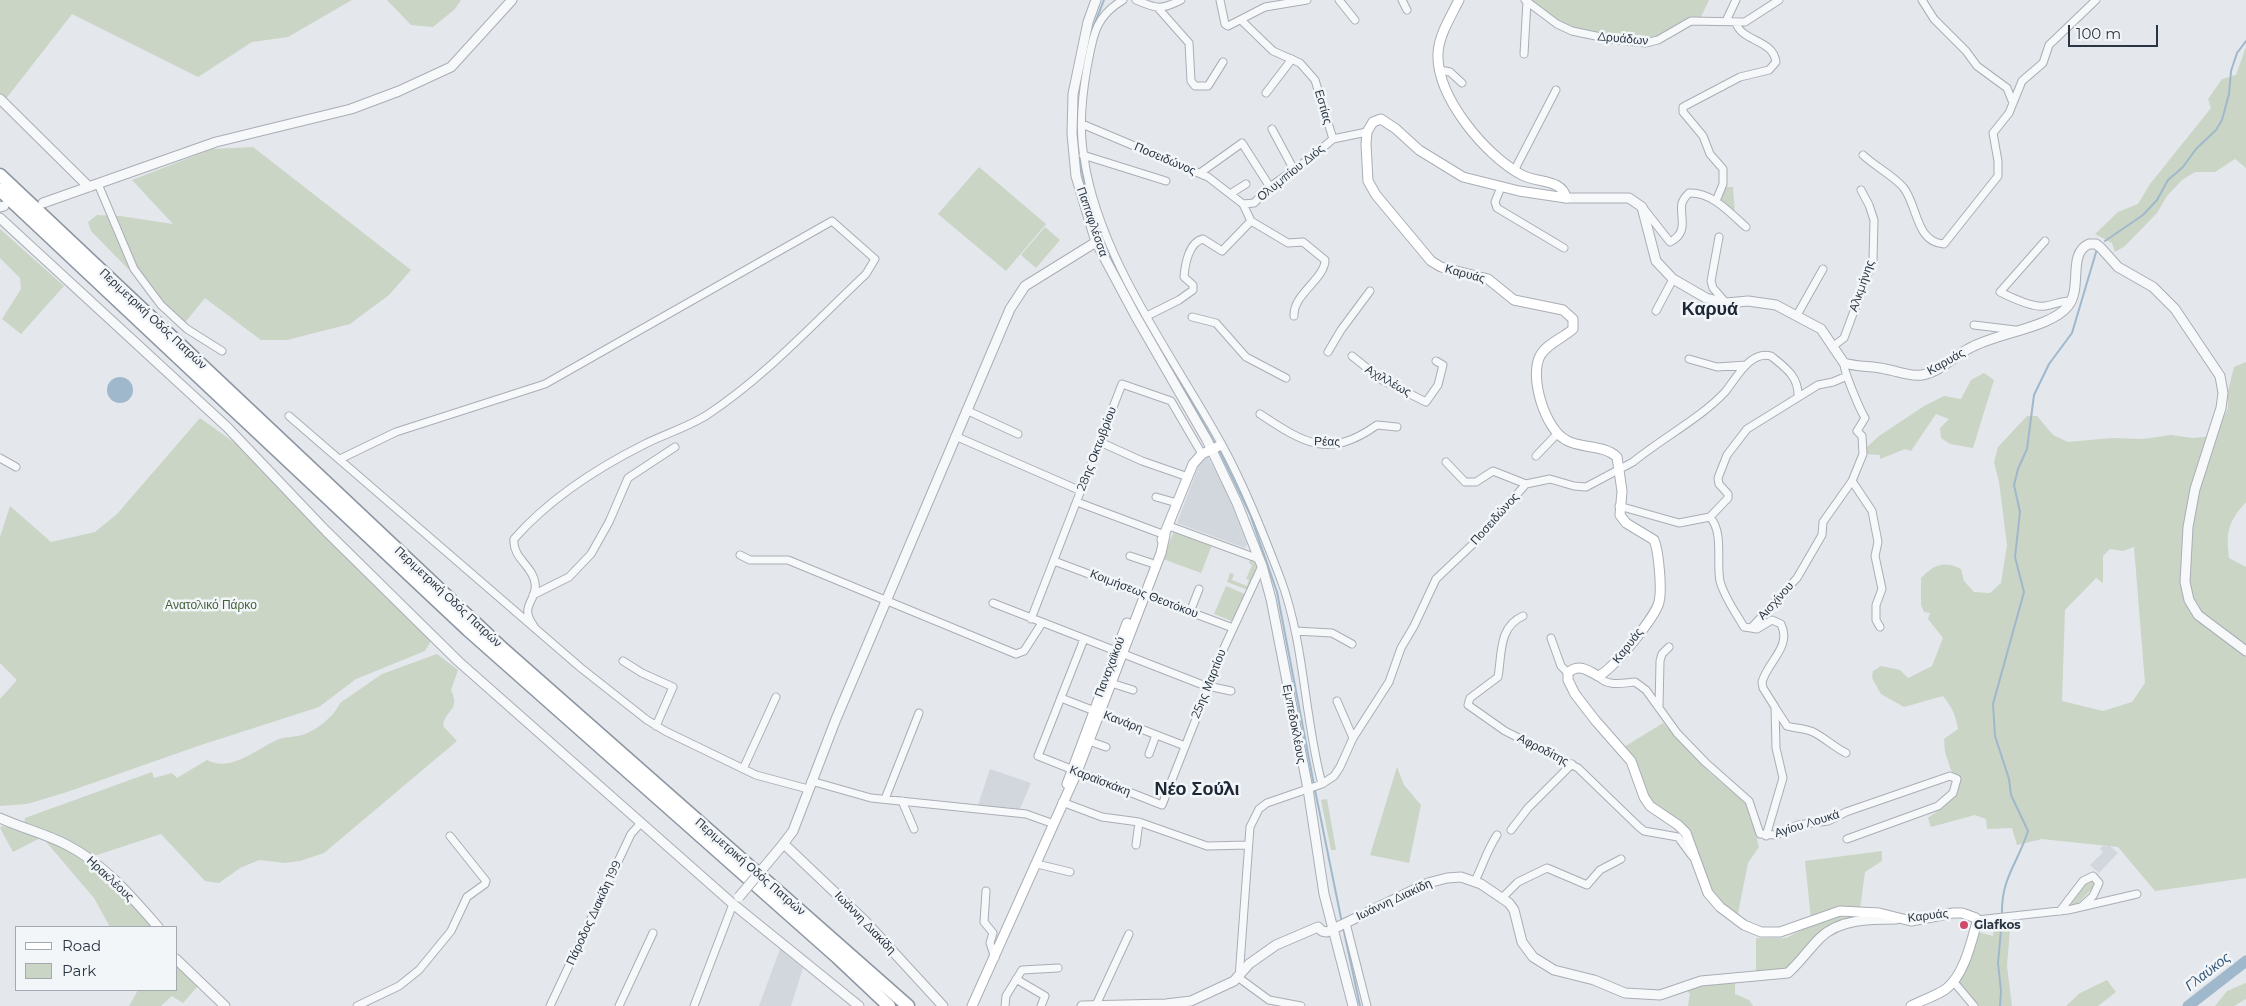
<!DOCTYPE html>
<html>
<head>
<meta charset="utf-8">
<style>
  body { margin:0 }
  #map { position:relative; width:2246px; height:1006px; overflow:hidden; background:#e4e7ec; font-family:Montserrat,sans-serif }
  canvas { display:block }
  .legend { position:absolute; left:15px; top:926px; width:162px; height:65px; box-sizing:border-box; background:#f3f6f9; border:1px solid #a3a9b1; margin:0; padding:6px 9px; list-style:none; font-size:15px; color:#2b3644 }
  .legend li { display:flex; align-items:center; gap:10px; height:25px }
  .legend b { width:25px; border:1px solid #a3a9b1 }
  .scale { position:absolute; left:2068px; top:25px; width:90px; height:22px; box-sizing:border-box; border:2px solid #2b3644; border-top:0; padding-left:6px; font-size:15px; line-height:18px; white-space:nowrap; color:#2b3644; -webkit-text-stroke:4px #f3f6f9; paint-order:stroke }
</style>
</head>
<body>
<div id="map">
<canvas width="2246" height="1006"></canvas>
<ul class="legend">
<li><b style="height:6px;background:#fff"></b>Road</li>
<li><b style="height:14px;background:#cad5c5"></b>Park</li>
</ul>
<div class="scale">100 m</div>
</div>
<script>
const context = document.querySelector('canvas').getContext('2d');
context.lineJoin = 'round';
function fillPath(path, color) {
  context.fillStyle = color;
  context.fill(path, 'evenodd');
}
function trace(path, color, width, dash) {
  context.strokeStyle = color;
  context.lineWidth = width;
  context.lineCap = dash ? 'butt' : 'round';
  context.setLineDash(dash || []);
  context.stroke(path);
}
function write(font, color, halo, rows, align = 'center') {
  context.font = font + ' Montserrat,sans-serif';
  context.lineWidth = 5;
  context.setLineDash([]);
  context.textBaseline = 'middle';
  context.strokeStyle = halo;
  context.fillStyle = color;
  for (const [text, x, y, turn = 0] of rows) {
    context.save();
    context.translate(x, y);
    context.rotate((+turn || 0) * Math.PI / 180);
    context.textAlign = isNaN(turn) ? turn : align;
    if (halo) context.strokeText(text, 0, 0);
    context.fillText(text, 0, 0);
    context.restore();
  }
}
fillPath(new Path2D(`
  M1208 457 1226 490 1247 544 1245 548 1177 523 1200 462Z
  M990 769 1031 783 1020 809 978 805Z
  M2104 845 2106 847 2109 845 2118 853 2099 873 2090 865 2103 852 2100 849Z
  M780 949 803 968 791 1006H759Z`), '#d2d7de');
fillPath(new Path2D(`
  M0 0H352L288 37 252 42 198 77 72 14 5 100 0 95Z
  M387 0H461L455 9 433 27 411 25Z
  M1529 0H1709L1700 19 1663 37 1645 42 1566 26Z
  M2246 47V168L2235 159 2215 172H2195L2182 180 2167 196 2157 213 2125 246 2115 252 2112 243 2095 234 2118 212 2138 204 2150 184 2211 108 2208 99 2222 79 2236 75Z
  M253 147 411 270 389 295 350 324 287 340H261L205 298 183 325 91 231 88 222 97 215 120 216 173 224 132 180 212 149Z
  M979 167 1046 224 1006 271 938 214Z
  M1725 187H1733L1735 214 1719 202Z
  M1045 227 1060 240 1036 268 1021 255Z
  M0 229 64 286 21 334 2 319 21 289 20 278 0 258Z
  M2246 362V502C2228 522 2226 531 2229 558L2246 567V878L2155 891 2118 847 2042 839 2017 845 2012 828 1987 829 1986 819 1975 815 1931 827 1928 818C1942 808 1957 798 1960 780L1951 770 1945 752 1944 739 1958 729C1956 716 1952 707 1943 696L1904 707 1881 694 1872 678 1873 671 1881 666 1900 670 1908 678 1932 666 1943 638 1928 619 1930 613 1924 612 1921 605V578C1934 565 1943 560 1961 569L1964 581 1974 592 1990 593 2001 583 2007 545 1999 482 1994 462 1998 447 2027 416H2037L2053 435 2068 442 2112 438 2143 439 2171 435 2193 438 2215 436 2228 408V391L2234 367ZM2134 547 2145 683 2132 702 2103 711 2062 701 2065 610 2096 578 2103 583V556L2110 549 2123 551Z
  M1984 373 1994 380 1973 448 1950 444 1941 438 1940 428 1949 419 1936 414 1911 451 1905 449 1880 459V455L1865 454V449L1879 436 1924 406 1944 396 1961 399 1971 380Z
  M200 418 246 451 358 570 431 641 425 651 356 679 319 707 198 746 67 792 27 804 0 806V699L17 680 0 663V537L10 506 51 542 95 532 117 514Z
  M1174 531 1212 545 1201 573 1163 559Z
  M1250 560 1258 565 1248 590 1227 582 1230 573 1234 574 1232 580 1247 586 1249 580 1246 579 1252 565 1249 563Z
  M1226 586 1245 594 1234 622 1214 614Z
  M437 654 458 670 451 690C461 711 445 709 443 726L457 741 324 853 300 861 285 863 259 860 240 868 219 883 205 881 161 834 94 856 53 834 24 824 25 818 152 772 154 778 172 773 177 778 207 760C232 773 257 748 279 739 285 737 292 737 298 736 314 733 334 717 340 703L382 674Z
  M1663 723 1710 773 1748 805 1759 847 1748 863 1737 918 1709 890 1694 844 1650 801 1624 747Z
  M1397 767 1404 785 1421 805 1409 863 1370 855Z
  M1327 799 1336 850H1331L1321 800Z
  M2 826C39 832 75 848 103 873 121 888 136 909 152 927H110L94 898 42 837 13 852 0 828Z
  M1882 851V861L1865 872 1860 909 1811 920 1805 861Z
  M2090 880 2095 881V886L2074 907 2068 901Z
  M1873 916 1838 924 1784 970 1756 973V938H1786L1811 925 1836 917Z
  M2011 917 2007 966 2012 1006H1979L1958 980 1978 932 1993 936 1995 921Z
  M176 966 198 986 183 1003 172 996 161 1006H129L138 990H176Z
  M2107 980 2116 992 2098 1006H2066L2080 993Z
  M1735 982V994L1749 1000 1753 1006H1688L1690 993 1687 992 1694 986Z
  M2246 983V999L2234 1006H2215L2227 991Z`), '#cad5c5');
fillPath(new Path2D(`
  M107 390a13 13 0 1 1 26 0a13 13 0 1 1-26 0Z`), '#9fb8cb');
trace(new Path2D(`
  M1093 28 1104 0
  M1078 122 1083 69
  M1078 134C1079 190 1102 244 1129 292
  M2105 241 2143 215 2157 200 2168 180 2183 167 2196 149 2216 130 2222 120 2229 94 2231 71 2237 53 2246 41
  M1165 355 1215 444
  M1219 450 1250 514 1277 592 1314 785
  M1315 790 1342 923
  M2002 914C2001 878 2018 863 2028 831L2011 795 2009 779 1995 736 1993 704 2024 592 2015 557 2020 512 2014 485 2018 469 2027 449 2034 395 2049 364 2072 333 2097 249
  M1343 927 1360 1006
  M2000 1006 2001 991 1998 963 2002 919`), '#9fb8cb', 2);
trace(new Path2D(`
  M2188 1006 2246 961`), '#9fb8cb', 11);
const minor = new Path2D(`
  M1123 0C1094 17 1093 37 1087 68 1082 96 1079 129 1084 157 1098 257 1173 356 1221 443 1245 487 1263 533 1281 580 1305 645 1304 717 1322 784
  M1136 0C1156 9 1162 10 1181 0
  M1220 0 1225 24 1228 26 1265 7 1307 0
  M1339 0 1355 20
  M1402 0 1407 10
  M1525 0 1557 24 1572 31 1610 39 1646 43 1658 40 1691 21 1745 22 1779 0
  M1922 0 1934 19 1966 51 1977 66 2007 88 2013 103
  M1158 8 1189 43 1191 81 1195 86H1208L1223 62
  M1242 21 1273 51 1300 63 1315 80 1333 139
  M1726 21 1736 0
  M1524 54 1527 1
  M1440 70 1450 72 1462 83
  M1266 93 1292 59
  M1082 124 1208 177 1243 204 1251 221 1222 251 1203 239C1189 242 1185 264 1184 277L1193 285V290L1179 300 1147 316
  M1272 129 1294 170
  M1083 155 1166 181
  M1863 155C1876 167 1892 175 1903 187 1918 205 1915 242 1944 244L1998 176V161L1993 133 2009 113 2022 81 2043 63 2049 45 2096 0
  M1514 171 1556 90
  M1200 173 1242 143 1270 187
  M98 184 134 269 161 305 187 329 222 351
  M1501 187 1495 202 1497 208 1564 248
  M1230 194 1246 184
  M1716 201 1723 184V169L1710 154 1703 136 1683 112V107L1740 77 1769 70 1776 62C1773 39 1742 42 1736 23
  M1243 204 1254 203 1270 187 1309 159 1333 139 1367 132
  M1644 209 1670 242C1690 232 1679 216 1682 203 1683 200 1687 195 1689 193 1712 192 1729 212 1746 227
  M1251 221 1288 243 1303 242 1325 260C1325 279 1293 294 1294 316
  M1719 237 1711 281 1713 288 1726 303
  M2045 241 2000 292C2010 297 2034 308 2045 306 2055 305 2061 300 2072 301
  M1656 311 1673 279
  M1797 315 1823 269
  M1192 317 1216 323 1246 357 1286 378
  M1974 325 2015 330
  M1832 347 1844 338 1873 260 1874 220 1869 205 1861 190
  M1328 352 1341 330 1370 291
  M1352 356 1382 380 1426 402 1438 385 1443 365 1436 361
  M1689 359 1717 367 1746 365
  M966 410 1018 434
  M1260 414C1305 444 1329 459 1377 425L1397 427
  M289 416 581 668 647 720 665 731 756 775 808 789
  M955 436 1081 491
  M1100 442 1142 461 1188 477
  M1536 456 1557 434
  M0 458 16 467
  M340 459 396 432 545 384 832 221 875 259 866 274C814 323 766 376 707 415 688 427 665 434 645 444 597 468 550 498 514 539 512 558 533 566 535 583 538 601 518 605 534 626
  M1446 462 1465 482H1476L1493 471 1526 484
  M1852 481 1872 511 1878 542 1875 556 1882 589 1876 605V620L1880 627
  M1156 497 1177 503
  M1077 502 1165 535
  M1619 506 1679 523 1710 517C1724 533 1716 561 1720 581 1724 597 1736 613 1744 627L1751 628 1797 578 1822 535 1823 522 1852 481 1863 454 1862 436 1857 431 1865 418C1860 410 1843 370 1844 363
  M1710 517 1728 498V494L1719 484 1718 478 1727 455 1747 429 1818 385 1833 382 1847 376
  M1169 526 1259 559
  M740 555 750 560H788L1016 654 1024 651 1042 623
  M1130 556 1151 563
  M1054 561 1233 628
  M533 595 569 577 591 554 609 522 628 478 675 447
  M993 603 1203 685 1231 691
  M1190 612 1199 589
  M1523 616C1498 627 1502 655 1498 677L1470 698 1468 705 1505 731 1578 768 1638 826 1644 831 1678 837 1692 856
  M1031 619 1122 384 1171 401 1202 454
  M1751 628 1757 629 1772 620 1781 624C1792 647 1768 661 1762 682L1763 688 1775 707 1776 748 1783 778 1766 836
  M1295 631 1332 633 1352 644
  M1551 638 1561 666 1568 673
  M1084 639 1038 756 1162 805 1224 648 1262 566
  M623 661 642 673 673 687 656 726
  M1598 676C1607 687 1622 683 1635 682L1646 690 1677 733 1705 762 1749 801 1760 834 1776 835 1798 825 1828 821 1846 812 1950 776 1957 779 1953 793 1938 806 1847 839
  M1111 683 1133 690
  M1061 698 1185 746
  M1337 701 1353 738
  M1659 708 1660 661 1662 654 1669 647
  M1776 709 1787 726C1797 729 1806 728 1815 733 1826 739 1834 747 1846 753
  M1089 741 1106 747
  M1149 754 1156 735
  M743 769 776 697
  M811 781 871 798 1026 814 1054 824
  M885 799 919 713
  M902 801 914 829
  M1062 802 1102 817 1139 822 1207 846 1248 845
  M1511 830 1528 808 1572 764
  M1136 845 1139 822
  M1037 864 1070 872
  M1475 881C1483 865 1487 850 1497 835
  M986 891 984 922 993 933 990 943 995 958
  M1502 898 1518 882 1547 868 1587 885 1600 870 1621 859
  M2060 911 2083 881 2093 876 2099 883 2093 896 2082 906
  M1977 920 2068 910 2137 894
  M1346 923 1367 1006
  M1016 979 1045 996 1041 1006
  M1953 981 1974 1006
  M1096 1005 1129 934
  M357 1006 399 986 419 970 451 931 467 897 485 884 486 881 450 836
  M550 1006 631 834 641 823
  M619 1006 653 933
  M694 1006 733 904
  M1005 1006 1006 996 1022 970 1058 968
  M1301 1006 1269 1000 1239 978 1250 827 1259 809 1267 803 1322 784 1334 776 1340 767 1353 738 1389 682 1401 648 1414 626 1436 579 1474 543 1526 484 1550 479 1574 486 1586 487 1633 462C1661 439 1702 417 1725 392 1736 379 1750 350 1771 356 1786 368 1799 377 1798 397`);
const tertiary = new Path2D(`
  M1096 0 1088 22 1073 94 1072 134 1076 176 1096 242 1135 315 1207 440 1237 503 1262 566 1271 599 1308 789 1324 894 1353 1006
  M0 99 89 187
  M1566 198H1629L1642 207 1656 261 1673 279 1706 298 1726 303 1748 301 1776 305 1821 329 1844 363C1857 367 1872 366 1885 369 1898 371 1909 377 1922 375 1940 372 1953 357 1968 349 1995 333 2051 328 2068 306 2083 287 2067 254 2089 244H2096L2101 248 2118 267 2153 287 2175 309 2220 376 2223 393 2221 408 2195 489 2188 527 2185 582 2189 600 2198 615 2246 651
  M43 203 216 142 351 109 399 91 451 67 512 0
  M0 207 4 206
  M0 218 227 427 326 531 458 661 733 904 859 1006
  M0 818C22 828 46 834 67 845 103 863 132 897 158 927
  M784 844 865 921 943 1006
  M780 848 793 831 836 719 1010 309 1025 286 1096 242
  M176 959 225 1006
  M1082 1006 1166 1004 1191 1001 1234 981 1249 964 1276 945 1318 927 1322 931 1327 932 1428 883 1447 878 1461 877 1481 884 1509 903 1514 910 1522 942 1533 957 1554 970 1594 980 1625 993 1660 995 1701 981 1788 973C1800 962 1809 949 1820 938 1839 919 1871 919 1896 919`);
const secondary = new Path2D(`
  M1459 0C1451 16 1439 35 1438 53 1436 97 1486 156 1522 175 1537 183 1563 179 1566 198L1519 191 1463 177 1419 150 1396 129 1381 119 1373 122 1367 132 1366 144 1368 181 1376 195 1431 261 1441 267 1488 279 1514 300 1563 310 1573 319V329C1563 338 1546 344 1540 356 1529 377 1545 429 1566 440 1581 449 1603 444 1617 457L1622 491 1620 515 1626 523 1654 540C1659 552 1662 590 1659 602 1656 616 1612 671 1598 676 1588 670 1578 663 1568 673V680L1575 694 1595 720 1631 761 1644 797 1650 806 1678 825 1686 833 1708 893 1720 907 1744 925 1761 932H1780L1840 911 1879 913 1911 921 1953 913H1962L1976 918 1977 922C1971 943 1964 975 1946 989 1936 996 1922 1000 1911 1006
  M1162 540 1193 464 1202 454 1219 446
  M1067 784 1127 623
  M972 1006 1077 772 1161 553 1165 535`);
const motorway = new Path2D(`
  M0 175 503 649 908 1006
  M0 190 468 630 837 957 889 1006`);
trace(minor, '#a9aeb6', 9);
trace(tertiary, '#a9aeb6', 11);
trace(secondary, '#a9aeb6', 11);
trace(motorway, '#8b96a2', 15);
trace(minor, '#f6f8fa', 7);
trace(tertiary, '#f6f8fa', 9);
trace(secondary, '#fff', 9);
trace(motorway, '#fff', 12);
const tertiaryBridge = new Path2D(`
  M739 897 780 848`);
trace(tertiaryBridge, '#a9aeb6', 11, []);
trace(tertiaryBridge, '#f6f8fa', 9);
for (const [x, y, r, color] of [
  [1964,925,5,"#cf4a68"]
]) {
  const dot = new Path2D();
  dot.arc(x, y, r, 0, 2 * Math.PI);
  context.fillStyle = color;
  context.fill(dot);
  trace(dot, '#f3f6f9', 2);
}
write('12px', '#2b3644', '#f3f6f9', [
  ["Δρυάδων",1623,39,5],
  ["Εστίας",1323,107,74],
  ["Ποσειδώνος",1165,159,23],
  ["Ολυμπίου Διός",1291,173,-39],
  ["Παπαφλέσσα",1092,222,71],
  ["Καρυάς",1465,274,15],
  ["Αλκμήνης",1862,286,-71],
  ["Περιμετρική Οδός Πατρών",153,319,43],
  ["Καρυάς",1946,362,-30],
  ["Αχιλλέως",1388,381,30],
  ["Ρέας",1327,442,1],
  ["28ης Οκτωβρίου",1097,449,-69],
  ["Ποσειδώνος",1495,519,-48],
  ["Κοιμήσεως Θεοτόκου",1144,594,21],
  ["Περιμετρική Οδός Πατρών",448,597,43],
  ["Αισχίνου",1776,601,-48],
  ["Καρυάς",1628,646,-52],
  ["Παναχαϊκού",1110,667,-69],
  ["25ης Μαρτίου",1209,684,-68],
  ["Κανάρη",1123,722,21],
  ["Εμπεδοκλέους",1294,724,79],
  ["Αφροδίτης",1543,750,27],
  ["Καραϊσκάκη",1100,781,21],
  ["Αγίου Λουκά",1807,824,-17],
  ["Περιμετρική Οδός Πατρών",750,867,41],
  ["Ηρακλέους",110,879,43],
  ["Ιωάννη Διακίδη",1394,900,-25],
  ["Πάροδος Διακίδη 199",594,913,-65],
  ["Καρυάς",1928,916,-7],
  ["Ιωάννη Διακίδη",865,923,46]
]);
write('12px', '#436038', '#f3f6f9', [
  ["Ανατολικό Πάρκο",211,605]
]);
write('bold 12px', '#2b3644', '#f3f6f9', [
  ["Glafkos",1974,925]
], 'left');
write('italic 14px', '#355879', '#f3f6f9', [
  ["Γλαύκος",2208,972,-38]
]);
write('bold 18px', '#1d2735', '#f3f6f9', [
  ["Καρυά",1710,310],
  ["Νέο Σούλι",1197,790]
]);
</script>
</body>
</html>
